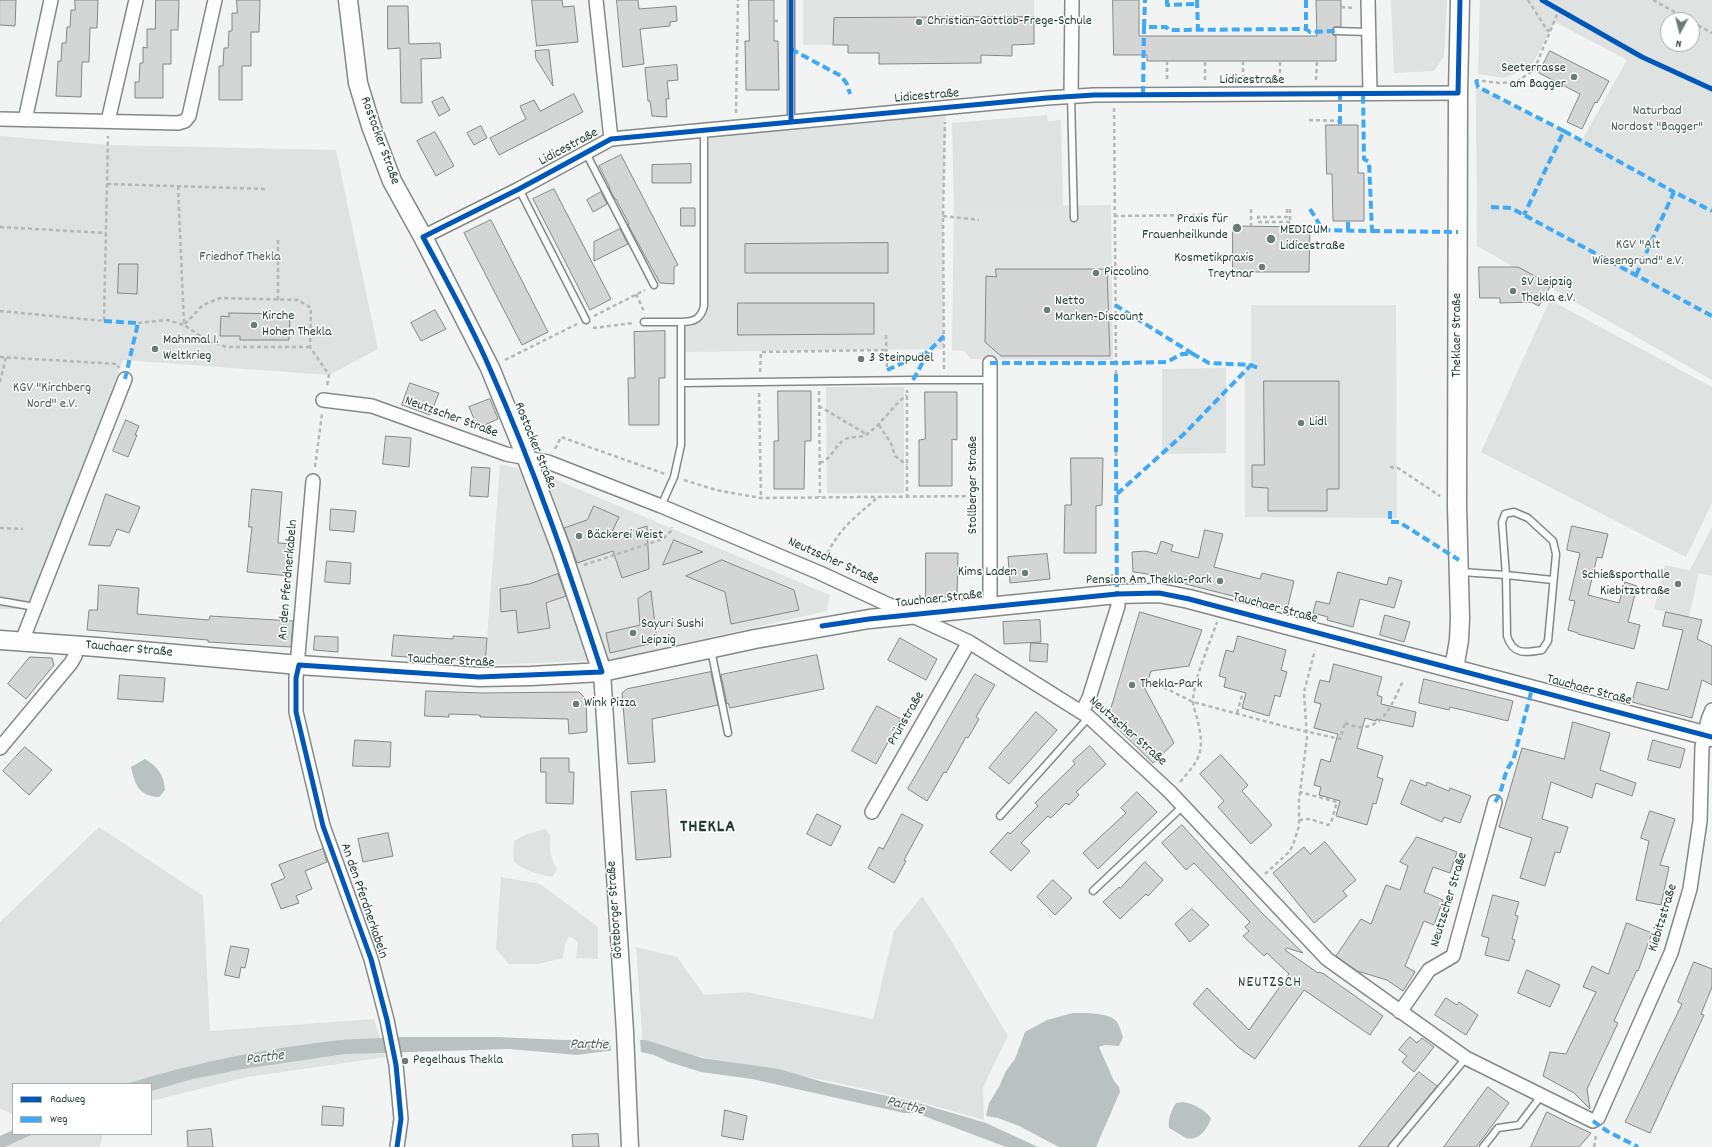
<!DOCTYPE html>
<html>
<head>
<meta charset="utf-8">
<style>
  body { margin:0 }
  #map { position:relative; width:1712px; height:1147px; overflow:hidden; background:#f2f3f3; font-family:Dekko,sans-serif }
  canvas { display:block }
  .legend { position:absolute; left:12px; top:1083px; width:140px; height:52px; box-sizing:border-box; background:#fff; border:1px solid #a5b1ae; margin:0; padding:5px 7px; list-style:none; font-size:12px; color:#1f3d34 }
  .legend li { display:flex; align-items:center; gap:8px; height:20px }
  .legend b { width:20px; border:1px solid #a5b1ae }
  .north { position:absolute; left:1660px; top:12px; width:40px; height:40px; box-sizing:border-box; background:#fff; border:1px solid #a5b1ae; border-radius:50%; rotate:187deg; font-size:11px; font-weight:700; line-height:16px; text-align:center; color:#1f3d34 }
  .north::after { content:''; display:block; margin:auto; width:14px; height:18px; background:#697d77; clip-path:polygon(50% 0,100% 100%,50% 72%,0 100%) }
</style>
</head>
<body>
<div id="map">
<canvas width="1712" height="1147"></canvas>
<ul class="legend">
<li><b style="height:5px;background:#0057b8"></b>Radweg</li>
<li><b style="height:5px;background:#3fa9f5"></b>Weg</li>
</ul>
<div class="north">N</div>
</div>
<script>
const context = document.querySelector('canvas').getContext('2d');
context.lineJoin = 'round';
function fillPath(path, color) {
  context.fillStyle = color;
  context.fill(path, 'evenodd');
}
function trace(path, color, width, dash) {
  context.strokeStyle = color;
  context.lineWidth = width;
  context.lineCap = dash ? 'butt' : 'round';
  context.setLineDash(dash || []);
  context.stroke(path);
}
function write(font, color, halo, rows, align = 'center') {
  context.font = font + ' Dekko,sans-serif';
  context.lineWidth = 3;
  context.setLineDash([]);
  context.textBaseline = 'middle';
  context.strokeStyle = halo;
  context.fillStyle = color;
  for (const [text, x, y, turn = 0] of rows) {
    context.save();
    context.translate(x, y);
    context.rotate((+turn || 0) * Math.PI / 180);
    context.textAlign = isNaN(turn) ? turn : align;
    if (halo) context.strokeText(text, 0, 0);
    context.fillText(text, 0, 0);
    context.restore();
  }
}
fillPath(new Path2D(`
  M803 0H1034V44L803 45Z
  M946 107 943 216 944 349 681 352V322L702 315 704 130Z
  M1111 205 1113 360 971 359 964 351 952 350 954 207Z
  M1251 305H1396L1397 518 1245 517V369H1251Z
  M500 464 545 475 830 595 827 611 609 660 485 665Z`), '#e0e4e3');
fillPath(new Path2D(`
  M1391 0H1447L1444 56 1434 71 1394 73Z
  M1480 0H1712V380L1477 246 1476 88 1483 90 1581 142 1627 60 1555 22 1531 67 1504 78 1478 74ZM1668 20H1692V44H1668Z
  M1047 115 1048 121 1061 120 1063 206 954 207 952 123Z
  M0 136 108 145 336 150 378 349 329 375 123 360 28 609H0Z
  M1550 300 1712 387V503L1686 557 1481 452Z
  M1226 368V453L1162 454V369Z
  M826 387H904V493H827Z
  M1712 527V576L1699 573 1689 617 1654 609 1665 565 1696 572 1690 570Z
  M99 827 203 896 210 1031 374 1019 386 1057 247 1077 151 1101V1084H13V1114L0 1109V922Z
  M545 829 550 835C549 850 550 856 557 870L552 877C541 875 521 870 514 861L513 851 514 841 527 834Z
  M501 877 540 884 598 927V959L576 958 578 942 569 936 565 944 563 958 538 964H509L496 949Z
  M922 896 949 937 1008 1036 983 1087 984 1120C872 1086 757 1067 643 1046L636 947 677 957 704 995 747 992 873 1019 894 931Z
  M35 1134H103L100 1147H6Z`), '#dee2e1');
fillPath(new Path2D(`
  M145 759C158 767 164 775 165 790L159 797C139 796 135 785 131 767Z
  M1073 1013C1085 1013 1109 1012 1117 1022 1120 1026 1121 1033 1123 1037L1119 1046 1105 1045 1099 1047 1114 1081 1119 1087 1120 1092 1096 1147H1059L1019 1126 998 1118 986 1116 989 1103 999 1087 1006 1071 1015 1059 1025 1032 1047 1020Z
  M402 1037H496L564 1040H646L702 1058 779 1069 823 1082 915 1102 986 1123 1038 1147H1006L916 1113H904L752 1079 701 1072 669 1062 654 1055 637 1051H607L577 1055 509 1049 345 1054 243 1069 193 1079 151 1091V1084H126C196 1062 269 1048 341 1040 361 1038 382 1039 402 1037Z
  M1183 1102C1194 1104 1204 1109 1211 1118 1208 1128 1199 1142 1186 1138 1180 1135 1175 1131 1169 1128 1168 1118 1171 1111 1176 1103Z
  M13 1130V1134H34L5 1147H0V1136Z`), '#b9c2c0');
fillPath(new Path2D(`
  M610 1038H640L641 1054 611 1053Z`), '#f2f3f3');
const building = new Path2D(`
  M0 0H16L15 26 0 25Z
  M75 0H98L97 28H90L89 62H82L81 97 56 96 58 61H61L62 43H66L67 27H70L71 10H75Z
  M156 0H179L178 30H171V64H163V98H135V82H139L140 63H143V47L147 48V29H155Z
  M237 0H260L259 32H251V66H242V100H219V66H223L224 48H228L229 31H232V13H237Z
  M532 0H562L563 7 574 6 578 42 537 46Z
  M617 0H638L639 9 676 6 677 21 670 22V26L640 29 644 64 623 67Z
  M749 0H774V41H778L779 90H746L745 41H749Z
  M1113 0H1139V36H1317L1316 0H1341V27H1334L1332 30 1333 35 1336 36V61H1147V55H1114Z
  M388 6H408L409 44 440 43 441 58 421 59 422 103H401L400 48 388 49Z
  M1034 17V44L1012 45V56L981 55V63L879 64V53H848V45H833L834 18Z
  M549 50 553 86 536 59 535 51Z
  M1550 51 1609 81 1597 103 1595 102 1582 129 1567 122 1580 94 1539 73Z
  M677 65 678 80 667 81 669 99H666L667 117 652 116 650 101H648L645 68Z
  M574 94 583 112 499 155 490 138 526 119 520 106 534 100 540 111Z
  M443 97 450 110 439 116 432 102Z
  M1326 125H1358V173H1364V221H1333L1332 174H1327Z
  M481 126 487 138 474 145 467 133Z
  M435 132 454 166 436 176 417 141Z
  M621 155 678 265 674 267V284L660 283 628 225 629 224 616 199H615L609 188H610L599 166Z
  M691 164V183H652V165Z
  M554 189 611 299 590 310 533 199Z
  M601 192 607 204 593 212 587 200Z
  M681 208H695V226H681Z
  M491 220 548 332 522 345 464 233Z
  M1233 226 1310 227 1309 272H1233Z
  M620 229 628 244 594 261V242Z
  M888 243V273H745V244Z
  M119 264H138L137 294 118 293Z
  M1479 267H1518L1551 285 1539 306 1531 302 1500 303V298H1480Z
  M996 269H1107L1110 356H1001L985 342 986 276 996 277Z
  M738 303H874V334L738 335Z
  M435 310 446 329 421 341 411 323Z
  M229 313 290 314 289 340H240V336H220L221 316 229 317Z
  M665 331V378H659V425H629L628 378H635L634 332Z
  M1264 381H1339V489H1327V511H1268V488L1252 487V465H1264Z
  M410 383 439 393 430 415 402 405Z
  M778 391H811V441H805L804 489H774V441H778Z
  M925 392H957V440L952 439V486H919V440L925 439Z
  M490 399 498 419 478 428 469 407Z
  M126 420 139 426 135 435H137L128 457 113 451Z
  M386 436 411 438 409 467 383 464Z
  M1071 458H1103L1102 505 1096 506V553H1064L1065 505H1071Z
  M472 467 490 468 488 497 470 496Z
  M252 489 282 492 278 543 293 544 290 576 247 572 252 527H249Z
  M106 494 140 507 129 533 117 529 110 546 89 545Z
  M594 506 619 517 609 538 647 526 649 569 622 578 613 551 577 563 564 528 587 520Z
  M331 509 356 511 354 532 330 530Z
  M1572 526 1608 534 1602 558 1597 557 1588 595 1619 603 1625 582 1637 586 1628 622 1640 625 1634 649 1578 634V633L1568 630 1575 601 1569 600 1580 553 1567 550Z
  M1205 530 1223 534 1214 567 1260 579 1262 573 1294 581 1287 610 1170 580V579L1142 573 1133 572 1132 552 1145 551 1157 554 1161 541 1173 545 1171 551 1198 558Z
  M674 540 703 552 663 565Z
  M926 553H958L957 597H926Z
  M1047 554 1050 579 1010 583 1008 557Z
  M722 560 794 590 799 610 731 624 725 592 686 576Z
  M327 561 351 563 350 584 325 582Z
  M1338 572 1387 585 1389 577 1402 581 1394 608 1360 599 1353 627 1327 620 1328 617 1313 613 1316 601 1329 604Z
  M558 574 566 596 546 603 550 628 518 633 516 610 501 612 500 589 529 584Z
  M99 585 139 588 137 614 209 620 210 616 293 621 291 647 208 642V640L87 630 89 610H97Z
  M651 591 657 642 610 653 606 633 640 625 638 599Z
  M1140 612 1202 630 1189 666 1151 671 1145 689 1174 743 1153 763 1108 719Z
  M1666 612 1702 620 1697 639 1712 646V685L1702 680 1692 718 1632 702 1637 682 1668 690 1683 630 1663 626Z
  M1385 615 1410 622 1404 642 1380 635Z
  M1040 620 1041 642 1004 644 1003 622Z
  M394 635 453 639V636L487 638 485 662 392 656Z
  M315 636 338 637V652L314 650Z
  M1238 636 1286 650 1281 670 1287 672 1280 697 1275 695 1269 716 1242 708 1246 693 1224 687 1226 678 1219 676 1226 650 1233 652Z
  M900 638 937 659 926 680 888 660Z
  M1031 643 1048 644 1047 662 1030 661Z
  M817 655 824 689 730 708 728 703 727 704 721 675Z
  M30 657 52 658 54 665 26 699 8 684Z
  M1334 664 1382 677 1377 695 1382 697 1381 704 1416 712 1413 727 1376 719V721L1365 718 1357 748 1383 756 1377 777 1383 779 1376 804 1373 803 1367 825 1336 816 1340 801 1319 795 1321 787 1314 785 1321 759 1330 762 1338 734 1314 728 1321 704 1314 702 1320 680 1329 682Z
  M711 672 718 705 652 719 655 762 628 764 622 693 627 689Z
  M975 674 995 685 976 717 979 719 968 738 966 737 946 773 944 772 927 801 908 789Z
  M120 675 165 678 163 702 118 699Z
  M1424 679 1513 701 1508 721 1450 707 1449 710 1419 703Z
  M426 691 482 693 579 692 586 699 587 732 569 734 568 719 480 717V715L449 714V717L425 716Z
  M877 706 901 719 876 764 852 751Z
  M1036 712 1057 730 1009 784 989 768Z
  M1573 722 1610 733 1600 770 1636 783 1632 796 1596 783 1592 798 1551 782 1542 819 1568 827 1560 853 1555 852 1545 886 1520 878 1532 838 1499 827 1522 748 1564 759Z
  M355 740 391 742 390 767 353 766Z
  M1653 740 1685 749 1680 768 1648 760Z
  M1090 746 1106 764 1076 792 1079 795 1069 805 1066 803 1051 818 1048 816 1021 843 1030 851 1011 871 990 852 1008 832 1010 834 1038 806 1035 803 1075 764 1073 761Z
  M25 747 52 770 29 795 3 771Z
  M1221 755 1248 785 1242 791 1272 825 1251 844 1218 807 1224 801 1200 774Z
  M541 758H569V772H574L573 804 546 803V772H541Z
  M1411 780 1426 786 1427 782 1449 791 1450 788 1471 796 1460 823 1444 817 1442 822 1401 804Z
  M666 790 671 857 636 860 631 792Z
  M1137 792 1157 812 1098 869 1083 853 1126 813 1121 808Z
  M1650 811 1675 819 1660 865 1669 867 1661 905 1636 900 1649 841 1641 838Z
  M817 814 841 826 831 846 807 834Z
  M902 814 923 825 904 860 906 861 894 883 868 868 879 847 883 849Z
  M1182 825 1261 912 1303 953 1287 948 1285 950 1318 973 1319 972 1324 974 1383 1016 1370 1035 1304 990 1255 1059 1238 1047 1193 1004 1207 988 1249 1030 1289 974 1267 953 1264 956 1243 936 1249 931 1245 927 1250 922 1194 863 1186 870 1162 843Z
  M388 833 393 856 363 862 358 839Z
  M1417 837 1457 852 1450 873 1433 867 1424 892 1443 900 1434 925 1424 921 1405 966 1415 972 1403 991 1387 980 1357 971 1336 956 1361 919 1371 924 1386 885 1400 890 1408 866 1400 862Z
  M1325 842 1356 880 1343 891 1347 896 1314 923 1273 873 1304 847 1310 854Z
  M323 849 327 862 305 871 312 889 296 896 299 903 281 909 271 884 285 878 279 865Z
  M1145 862 1163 880 1148 896 1146 894 1120 919 1103 902 1119 887 1120 888Z
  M1053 880 1072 898 1055 915 1037 897Z
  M1493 895 1519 902 1515 915 1518 916 1512 939 1515 940 1509 961 1485 955 1489 938 1482 936Z
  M1192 909 1209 925 1190 942 1175 924Z
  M1627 923 1652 933 1638 971 1637 970 1614 1021 1618 1023 1587 1089 1590 1109 1574 1093 1543 1076 1550 1052 1566 1054 1596 992 1583 987 1592 966 1608 974Z
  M231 946 249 949 245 968 241 967 239 978 225 975Z
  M1694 962 1712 969V987L1701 1014 1704 1015 1650 1133 1625 1122 1682 1004 1678 1002Z
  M1527 970 1560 985 1550 1007 1518 993Z
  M1446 998 1457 1005 1459 1002 1478 1015 1466 1035 1435 1015Z
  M1410 1037 1417 1043 1422 1038 1434 1047 1414 1072 1402 1062 1407 1056 1399 1050Z
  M1419 1072 1437 1086 1388 1147H1359Z
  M1488 1087 1509 1103 1476 1147H1444Z
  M323 1106 344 1108 343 1126 322 1125Z
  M725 1110 747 1116 743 1140 722 1136Z
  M1547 1112 1567 1122 1591 1133 1579 1147H1531Z
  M211 1129 213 1147H188L187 1131Z
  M598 1134 599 1147H573L572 1135Z`);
fillPath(building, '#d3d6d5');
trace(building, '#838988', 1);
const service = new Path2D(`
  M1336 31 1368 32
  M1071 96 1074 218
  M791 122V0
  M586 153 654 285
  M519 189 586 320
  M644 322H681
  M681 383 913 380H990
  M661 506 674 477 681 445V322C694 322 701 319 704 306V130
  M1461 572 1506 575 1507 636C1513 655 1525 653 1542 650L1548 641 1556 554 1553 541 1528 518 1514 512 1505 514 1502 522 1506 575 1553 580
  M0 601 35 607
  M711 650 728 733
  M1000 816 1089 717
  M1093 891 1183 806
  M1392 1147 1466 1058
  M1483 1147 1498 1128 1519 1125 1541 1096`);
const minor = new Path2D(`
  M596 0 611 139
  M1368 0 1370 92
  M1071 96 1072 0
  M0 119 178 123 185 121 189 116 215 0
  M25 120 51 0
  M108 121 136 0
  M423 237 519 189 611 139 1047 98 1094 95 1458 93
  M990 363V607
  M323 400 372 406 506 454 548 462 661 506 820 573 969 642 1089 717 1170 792 1327 959 1466 1058 1593 1121 1598 1118 1671 953 1690 889 1700 821 1702 747 1708 720 1712 710
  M313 481 296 678V712L323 826 371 959 387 1020 396 1065 399 1097 401 1119 397 1147
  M22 641 125 379
  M1082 712 1089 698 1118 606 1117 594
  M0 748 71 663 75 656 76 645
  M872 812 969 642
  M1400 1012 1429 970 1453 956 1495 802`);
const tertiary = new Path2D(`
  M602 672 625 1032 630 1147`);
const secondary = new Path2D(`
  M348 0 358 83 371 126 392 181 423 237 490 368 527 459 561 549 602 672
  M0 640 97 647 299 665 479 677 531 676 602 672 755 639 869 619 1117 594 1159 593 1189 599 1712 737
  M1454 669 1459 640 1460 618 1457 507 1458 93 1460 0`);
trace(service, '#838988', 9);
trace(minor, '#838988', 16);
trace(tertiary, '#838988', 19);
trace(secondary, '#838988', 21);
trace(new Path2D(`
  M1528 0 1547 30 1550 31
  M1653 0 1689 20
  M1341 7 1355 8
  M774 21H781
  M1692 22 1712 33
  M1167 61V80
  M1243 61V80
  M1205 80V61
  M1280 80V61
  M1316 80 1317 61
  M1475 80 1499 83 1516 82 1534 70 1559 10 1642 57 1712 89
  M1114 108 1116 363
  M736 113 738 0
  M1309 120 1340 121
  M107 184 267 189
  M1251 209V226
  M1287 209V217H1258V222H1290
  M1290 209V227
  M943 216 979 220
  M1114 216 1203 215
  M0 227 106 233
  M636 294 644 311
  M278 300V239
  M0 311 104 321 108 136
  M594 316 645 290
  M138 323 167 320 184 325 178 186
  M593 328 634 323
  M886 335 887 370
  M310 347H227L208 341 184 325 203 305 220 298 298 300 311 308 310 347 329 375 327 386
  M0 357 117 364 119 368
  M505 360 577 324
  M944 369 943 216 945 122
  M760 372 761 352 886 350
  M1116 374V369
  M0 382 6 357
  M819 391 820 497
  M759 393 761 498
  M819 406 866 434
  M879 425 891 443 895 456 907 465
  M555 449 561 437 665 474
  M1116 452V459
  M820 463C833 458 834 446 844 440 851 435 860 439 867 434 883 423 892 406 907 395
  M315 467 322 414
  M1390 467 1398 468 1440 496
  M684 480 716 490 761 498 977 496
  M907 498V390
  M0 528 23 529
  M825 560C836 531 854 518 876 499
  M584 565 663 539 671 531 672 527
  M1151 681 1193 702 1291 728 1340 739 1346 721
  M1237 713 1243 692
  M1345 723C1351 725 1358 728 1364 727 1386 725 1394 699 1403 681
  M1180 782C1200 759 1205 752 1198 722 1197 716 1193 708 1193 701 1193 681 1210 643 1217 622
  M1299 820 1310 819 1328 825 1331 823 1337 802 1300 792
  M1265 874 1289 852 1293 845 1299 826V800L1307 738 1304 692 1315 650
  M1594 1147 1596 1135`), '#b4b8b7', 2.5, [4, 3]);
trace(service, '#fdfdfd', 6);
trace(minor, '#fdfdfd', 13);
trace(tertiary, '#fdfdfd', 16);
trace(secondary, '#fdfdfd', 18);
trace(new Path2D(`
  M1167 0V5L1197 4
  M1197 0 1198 30
  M1306 0V29
  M1144 27 1145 0
  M791 49 841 76 847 84 850 94
  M1476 80 1478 87 1564 131 1524 215
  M1340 92V126
  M1143 94 1144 27H1166L1169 30 1306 29 1310 32 1336 31
  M1564 131 1674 192
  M1491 207 1511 208 1524 215 1712 316
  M1310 209 1323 230 1372 231 1369 162 1364 159 1363 92
  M1348 230V221
  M1372 231 1458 232
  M1636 275 1674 192 1712 211
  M1115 305 1193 354
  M104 321 138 323 125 379
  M990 363H1116L1167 362 1182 354H1193L1209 363 1251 365 1260 369
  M887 370 929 351 944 336
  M1116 374V452
  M913 380 929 351
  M1116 459 1117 594
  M1117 494 1185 433 1251 365
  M1390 511V522H1399L1459 560
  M1495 802C1505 789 1502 772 1513 761L1532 689
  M1593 1121 1607 1131 1638 1147`), '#3fa9f5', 4, [8, 4]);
trace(new Path2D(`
  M1542 0 1642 57 1712 89
  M791 122V0
  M822 626 869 619 1117 594 1159 593 1189 599 1712 737
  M397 1147 401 1119 399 1097 396 1065 387 1020 371 959 323 826 296 712V678L299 665 479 677 602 672C569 570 534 468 490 369 471 324 446 280 423 237L519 189 611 139 1047 98 1094 95 1458 93 1460 0`), '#0057b8', 5);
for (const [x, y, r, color] of [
  [919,22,4,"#697d77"],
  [1574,77,4,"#697d77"],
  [1237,228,5,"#697d77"],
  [1271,239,5,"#697d77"],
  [1262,267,4,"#697d77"],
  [1096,273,4,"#697d77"],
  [1513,291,4,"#697d77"],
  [1047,310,4,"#697d77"],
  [254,325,4,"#697d77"],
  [155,349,4,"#697d77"],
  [861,359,4,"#697d77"],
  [1301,423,4,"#697d77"],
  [579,536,4,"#697d77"],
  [1025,573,4,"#697d77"],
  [1220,581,4,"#697d77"],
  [1678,584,4,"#697d77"],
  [633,633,4,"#697d77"],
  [1132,685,4,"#697d77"],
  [576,704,4,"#697d77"],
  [405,1061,4,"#697d77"]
]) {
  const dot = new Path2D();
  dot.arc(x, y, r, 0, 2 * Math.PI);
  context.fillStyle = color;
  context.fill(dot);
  trace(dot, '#fff', 1.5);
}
write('14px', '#1f3d34', '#fff', [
  ["Christian-Gottlob-Frege-Schule",927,22],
  ["Seeterrasse",1566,69,"right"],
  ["am Bagger",1566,85,"right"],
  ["Praxis für",1228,220,"right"],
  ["Frauenheilkunde",1228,236,"right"],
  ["MEDICUM",1280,231],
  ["Lidicestraße",1280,247],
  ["Kosmetikpraxis",1254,259,"right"],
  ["Treytnar",1254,275,"right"],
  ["Piccolino",1104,273],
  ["SV Leipzig",1521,283],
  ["Thekla e.V.",1521,299],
  ["Netto",1055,302],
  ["Marken-Discount",1055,318],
  ["Kirche",262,317],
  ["Hohen Thekla",262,333],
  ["Mahnmal 1.",163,341],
  ["Weltkrieg",163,357],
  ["3 Steinpudel",869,359],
  ["Lidl",1309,423],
  ["Bäckerei Weist",587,536],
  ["Kims Laden",1017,573,"right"],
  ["Schießsporthalle",1670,576,"right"],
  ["Kiebitzstraße",1670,592,"right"],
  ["Pension Am Thekla-Park",1212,581,"right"],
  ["Sayuri Sushi",641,625],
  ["Leipzig",641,641],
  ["Thekla-Park",1140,685],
  ["Wink Pizza",584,704],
  ["Pegelhaus Thekla",413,1061]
], 'left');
write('14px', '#1f3d34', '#fff', [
  ["Lidicestraße",1252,81],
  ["Lidicestraße",927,97,-5],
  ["Rostocker Straße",379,141,70],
  ["Lidicestraße",569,148,-28],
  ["Theklaer Straße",1458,335,-90],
  ["Neutzscher Straße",451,418,20],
  ["Rostocker Straße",534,446,68],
  ["Stollberger Straße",974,485,-90],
  ["Neutzscher Straße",833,562,24],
  ["An den Pferdnerkabeln",289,580,-85],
  ["Tauchaer Straße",939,600,-6],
  ["Tauchaer Straße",1275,609,15],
  ["Tauchaer Straße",129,650,5],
  ["Tauchaer Straße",451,662,3],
  ["Tauchaer Straße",1589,691,15],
  ["Prünstraße",907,719,-60],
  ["Neutzscher Straße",1127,732,41],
  ["Neutzscher Straße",1450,900,-73],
  ["An den Pferdnerkabeln",363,901,71],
  ["Göteborger Straße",616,910,-94],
  ["Kiebitzstraße",1664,918,-73]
]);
write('14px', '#425b54', '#fff', [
  ["Naturbad",1657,112],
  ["Nordost \"Bagger\"",1657,128],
  ["KGV \"Alt",1638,246],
  ["Wiesengrund\" e.V.",1638,262],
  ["Friedhof Thekla",240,258],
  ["KGV \"Kirchberg",52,389],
  ["Nord\" e.V.",52,405]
]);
context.letterSpacing = '1px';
write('15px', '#1f3d34', '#fff', [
  ["NEUTZSCH",1270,984]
]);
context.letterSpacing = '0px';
write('italic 15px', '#465f57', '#fff', [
  ["Parthe",589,1046,1],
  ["Parthe",265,1059,-7],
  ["Parthe",905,1107,15]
]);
context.letterSpacing = '1px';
write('bold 18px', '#1f3d34', '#fff', [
  ["THEKLA",708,829]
]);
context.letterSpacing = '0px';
</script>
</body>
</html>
